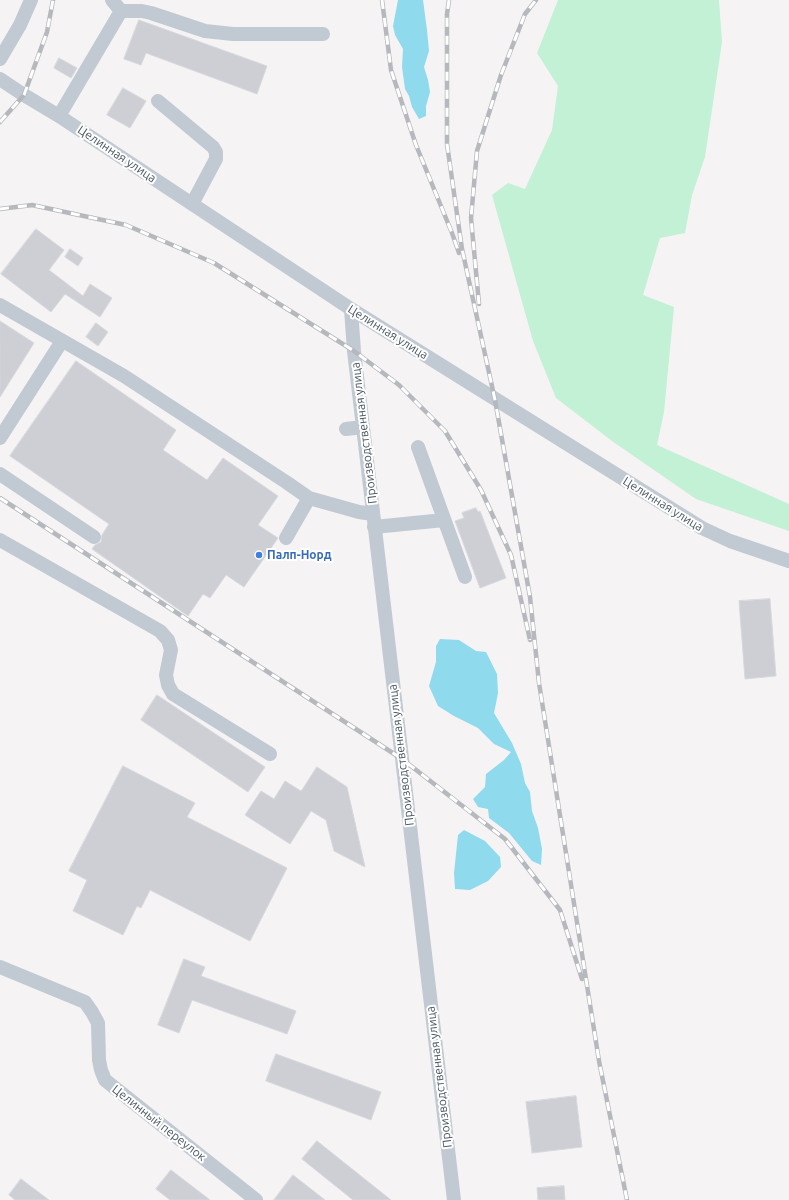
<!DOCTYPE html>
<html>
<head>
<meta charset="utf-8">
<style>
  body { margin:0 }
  canvas { display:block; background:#f5f3f3 }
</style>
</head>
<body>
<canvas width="789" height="1200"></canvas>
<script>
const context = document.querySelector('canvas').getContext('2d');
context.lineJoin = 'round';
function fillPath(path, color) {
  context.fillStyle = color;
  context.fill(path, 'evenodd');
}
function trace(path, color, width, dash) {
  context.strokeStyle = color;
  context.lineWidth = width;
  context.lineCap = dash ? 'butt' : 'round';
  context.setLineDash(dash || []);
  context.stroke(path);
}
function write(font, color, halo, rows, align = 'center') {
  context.font = font + ' Ubuntu,sans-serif';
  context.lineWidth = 4;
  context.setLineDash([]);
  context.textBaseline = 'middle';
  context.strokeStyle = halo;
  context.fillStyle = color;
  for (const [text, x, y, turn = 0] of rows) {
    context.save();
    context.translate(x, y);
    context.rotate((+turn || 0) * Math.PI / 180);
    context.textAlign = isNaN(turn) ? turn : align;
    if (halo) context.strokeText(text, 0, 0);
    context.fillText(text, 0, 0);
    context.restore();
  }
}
fillPath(new Path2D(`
  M558 0H719L722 42 705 157 692 195 685 233 660 238 643 295 674 307 664 412 657 445 789 504V531L696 499 612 441 556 398 533 341 492 195 508 183 525 189 552 130 558 86 537 53Z`), '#c3f1d5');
fillPath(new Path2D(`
  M398 0H423L427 30 429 51 424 67 428 80 430 92 426 106V116L419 119 412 107 409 96 405 89 402 67 403 49 395 35 393 26Z
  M440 639 459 640 476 651 486 652 497 674 498 693 494 713 512 743 521 764 525 783 530 792 532 811 538 828 542 849 541 865 532 861 509 833 489 818 488 809 478 807 473 799 485 787 486 774 504 760 511 752 494 744 478 728 454 716 438 706 429 686 436 662V646Z
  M464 830 485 841 500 857 501 867 488 881 470 890 455 889 454 873 458 835Z`), '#90daee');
const building = new Path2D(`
  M139 20 267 66 257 94 146 53 141 65 124 59Z
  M59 58 77 68 71 78 54 68Z
  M123 88 146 101 130 128 107 115Z
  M36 229 64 250 49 270 83 296 90 284 112 298 100 317 65 294 51 312 1 274Z
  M70 249 83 258 78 266 65 257Z
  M0 321 34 343 0 397Z
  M96 323 108 332 98 346 86 337Z
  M76 361 176 430 163 450 207 480 223 458 278 496 258 525 278 538 244 587 226 575 210 598 203 594 188 616 92 549 95 545 101 542 102 535 109 524 10 456Z
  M476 508 478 512 480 511 506 578 480 588 455 521 464 518 462 513Z
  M770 599 776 676 745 679 739 601Z
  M157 695 265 767 248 792 141 720Z
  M123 766 195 803 187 817 287 868 250 941 150 890 141 908 137 906 123 935 73 911 87 880 69 871Z
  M317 767 347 787 365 867 334 851 326 820 311 811 290 844 245 815 261 791 274 799 285 781 301 791Z
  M184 959 205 967 201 976 296 1011 287 1034 192 1000 179 1033 158 1025Z
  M276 1054 381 1092 371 1120 266 1081Z
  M576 1096 582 1147 532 1153 526 1102Z
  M317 1141 391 1200H353L302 1159Z
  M171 1170 210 1200H170L156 1189Z
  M293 1175 325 1200H274Z
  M21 1179 49 1200H15L9 1195Z
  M564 1186 565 1200H538L537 1188Z`);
fillPath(building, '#cdcfd5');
trace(building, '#d7d9de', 1);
trace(new Path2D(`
  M112 0 121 11
  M0 59 20 25 31 0
  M0 79 24 95 59 116 351 309 702 528 730 541 789 561
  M158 101 213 147 216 152V159L192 204
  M59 116 121 11H142L151 13 205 31 233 34H323
  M0 305 124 376 286 482 309 498 359 512 373 514
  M351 309 354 351 363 427 454 1200
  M346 429 363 427
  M0 438 62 341
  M418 447 465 577
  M0 474 94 537
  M374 527 444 520
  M286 538 309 498
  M0 540 160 631 168 640 171 650 166 675 168 685 173 694 270 754
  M0 967 85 1002 92 1012 98 1023 99 1060 101 1070 105 1080 256 1200`), '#c1cad2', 14);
const rail = new Path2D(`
  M382 0 391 70 416 145 452 233 459 253
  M449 0 447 14V144L462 249 495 400 530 597 539 683 599 1061 627 1200
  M0 122 24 95 47 32 53 0
  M0 209 32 205 126 225 214 263 354 351 399 385 445 431 481 490 511 555 530 640
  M479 304 471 218 477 151 501 75 525 14 536 0
  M0 498 402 759 505 839 560 910 582 979`);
trace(rail, '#b5b8bd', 4.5);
trace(rail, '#fff', 3, [9]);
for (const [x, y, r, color] of [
  [259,555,4,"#3f7fe0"]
]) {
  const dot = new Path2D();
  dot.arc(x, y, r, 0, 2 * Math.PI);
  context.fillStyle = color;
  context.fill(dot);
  trace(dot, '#fff', 1.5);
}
write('12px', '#4a5661', '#fff', [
  ["Целинная улица",117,154,34],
  ["Целинная улица",388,332,32],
  ["Производственная улица",364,433,-97],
  ["Целинная улица",663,504,32],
  ["Производственная улица",401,755,-97],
  ["Производственная улица",439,1077,-97],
  ["Целинный переулок",159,1123,38]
]);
write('bold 12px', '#366cbe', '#fff', [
  ["Палп-Норд",267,555]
], 'left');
</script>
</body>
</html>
